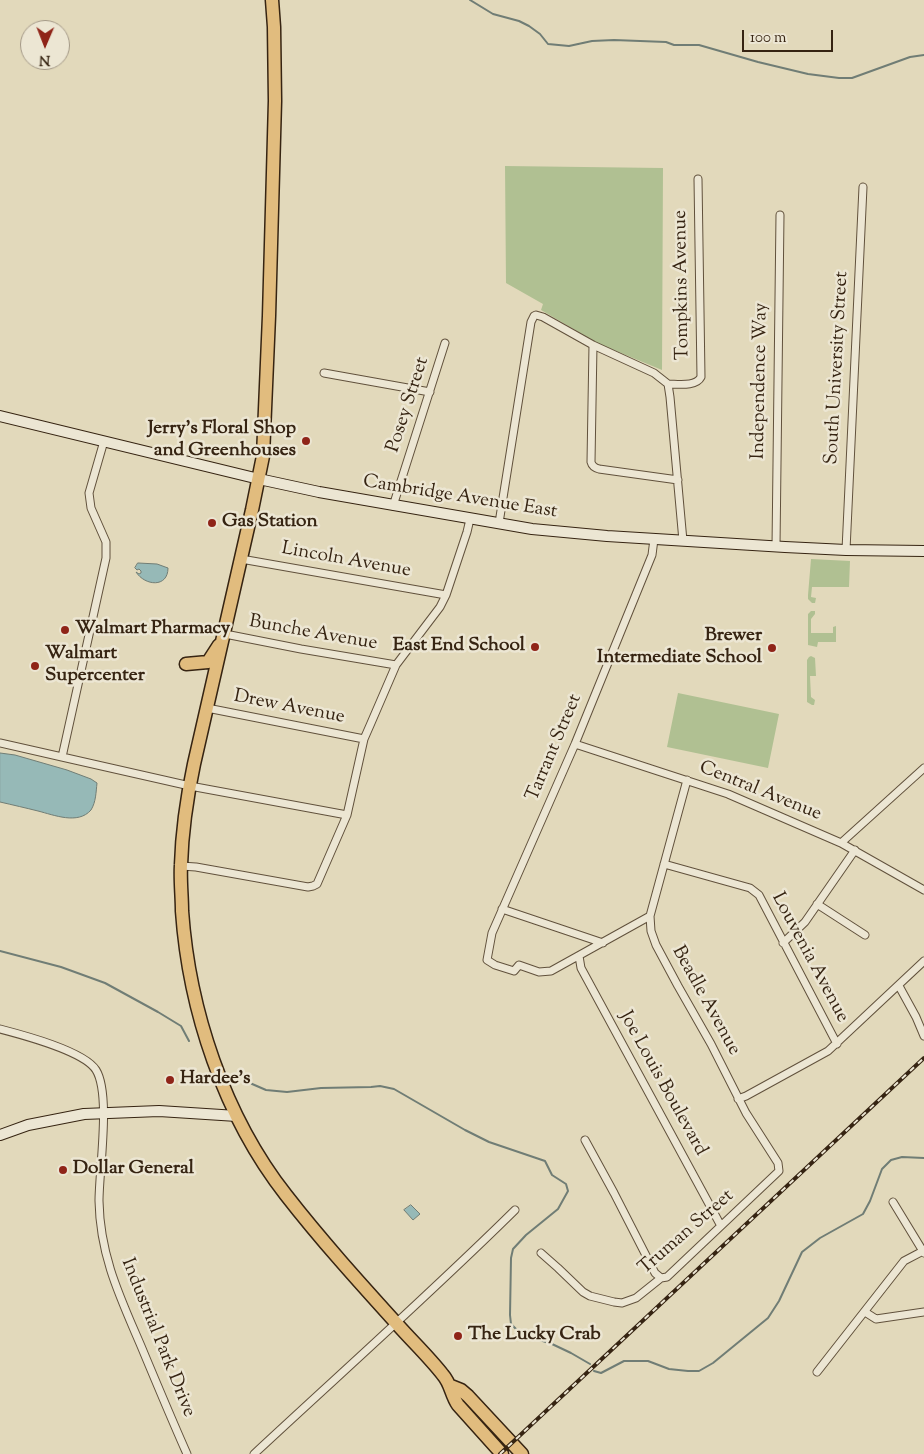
<!DOCTYPE html>
<html>
<head>
<meta charset="utf-8">
<style>
  body { margin:0 }
  #map { position:relative; width:924px; height:1454px; overflow:hidden; background:#e2d9bb; font-family:"Sorts Mill Goudy",serif }
  canvas { display:block }
  .north { position:absolute; left:20px; top:20px; width:50px; height:50px; box-sizing:border-box; background:#ece6d3; border:1px solid #a39886; border-radius:50%; rotate:181deg; font-size:14px; font-weight:700; line-height:20px; text-align:center; color:#362412 }
  .north::after { content:''; display:block; margin:auto; width:18px; height:22px; background:#8f2418; clip-path:polygon(50% 0,100% 100%,50% 72%,0 100%) }
  .scale { position:absolute; left:742px; top:30px; width:91px; height:22px; box-sizing:border-box; border:2px solid #362412; border-top:0; padding-left:6px; font-size:15px; line-height:18px; white-space:nowrap; color:#362412; -webkit-text-stroke:4px #ece6d3; paint-order:stroke }
</style>
</head>
<body>
<div id="map">
<canvas width="924" height="1454"></canvas>
<div class="north">N</div>
<div class="scale">100 m</div>
</div>
<script>
const context = document.querySelector('canvas').getContext('2d');
context.lineJoin = 'round';
function fillPath(path, color) {
  context.fillStyle = color;
  context.fill(path, 'evenodd');
}
function trace(path, color, width, dash) {
  context.strokeStyle = color;
  context.lineWidth = width;
  context.lineCap = dash ? 'butt' : 'round';
  context.setLineDash(dash || []);
  context.stroke(path);
}
function write(font, color, halo, rows, align = 'center') {
  context.font = font + ' "Sorts Mill Goudy",serif';
  context.lineWidth = 5;
  context.setLineDash([]);
  context.textBaseline = 'middle';
  context.strokeStyle = halo;
  context.fillStyle = color;
  for (const [text, x, y, turn = 0] of rows) {
    context.save();
    context.translate(x, y);
    context.rotate((+turn || 0) * Math.PI / 180);
    context.textAlign = isNaN(turn) ? turn : align;
    if (halo) context.strokeText(text, 0, 0);
    context.fillText(text, 0, 0);
    context.restore();
  }
}
fillPath(new Path2D(`
  M505 166 663 168 662 370 599 344 541 310 543 304 506 283Z
  M811 559 850 561 849 587H812L811 597 816 598 815 603H812L808 599V595Z
  M811 611H815V614L811 619V633H833V627L836 626V642H818L817 647 808 645V614Z
  M811 656 815 658 816 676H810L811 697 815 700 814 705H812L807 702V660L809 657Z
  M678 693 779 714 768 768 667 747Z`), '#b0c092');
const water = new Path2D(`
  M138 563 157 564 168 568C168 588 145 586 136 572L139 574 141 573V571L139 569 137 570 135 568Z
  M0 753 15 755 67 770 91 779 97 783C96 792 96 802 91 810 78 825 54 815 38 811 26 808 13 805 0 802Z
  M411 1205 420 1214 413 1220 404 1210Z`);
fillPath(water, '#96b9b7');
trace(water, '#707d75', 1);
trace(new Path2D(`
  M470 0 493 14 519 21 529 26 540 34 548 44 569 46 592 41 614 40 666 42 674 45H699L758 62 808 74 839 78H852L910 57 924 55
  M0 951 61 967 105 983 158 1012 181 1026 189 1041
  M243 1080 266 1090 287 1092 321 1088 371 1087 380 1086 394 1089 465 1130 489 1142 545 1161 552 1175 566 1184 568 1191 558 1209 526 1235 513 1249 511 1258 510 1315 511 1324 521 1334 552 1344 571 1353 590 1364
  M594 1371 601 1373 624 1361H648L669 1369 688 1371H699L713 1363 768 1318 779 1301 802 1252 820 1238 863 1214 870 1201 882 1169 891 1160 902 1157 924 1158`), '#707d75', 2);
const street = new Path2D(`
  M593 345 591 462C592 466 595 468 599 469L678 480
  M324 373 430 392
  M668 384C678 384 696 387 701 377L698 179
  M668 384 670 397 683 541
  M104 441 89 493 91 508 106 542V558L62 757 190 786 347 815
  M393 506 445 343
  M499 523 531 322 534 316 536 315 543 317 593 345 654 373 668 384
  M654 539 652 555 575 744 492 933 487 960 495 965 514 971 519 965 539 972 551 971 650 916 687 780
  M776 546 780 215
  M846 550 863 187
  M241 559 446 595
  M225 634 301 649 396 665
  M207 708 364 739
  M0 743 62 757
  M575 744 728 794 841 843 924 890
  M841 843 924 768
  M664 864 750 888 759 895 837 1044
  M181 866 196 867 308 887 313 886 317 884 347 815 364 739 371 723 396 665 440 607 446 595 467 532 470 519
  M817 904 865 935
  M502 909 603 943
  M783 943 805 922 855 850
  M579 956 581 968 721 1226
  M899 986 916 1017 924 1036
  M0 1029C23 1035 84 1051 96 1070 111 1094 99 1170 99 1201 100 1256 120 1297 141 1346 156 1382 171 1418 187 1454
  M738 1099 746 1096 828 1051 924 961
  M585 1140 614 1193 655 1273 661 1278
  M893 1202 924 1253
  M541 1253 558 1268 583 1292 590 1296 614 1302 622 1303 636 1298 661 1278 667 1277 779 1171 778 1163 746 1113 711 1044 678 986 656 945 651 931 650 916
  M865 1312 876 1319 924 1312
  M817 1372 904 1261 923 1251
  M254 1454C341 1373 430 1294 515 1210`);
const secondary = new Path2D(`
  M0 416 259 479 319 492 532 529 607 536 785 547 846 550 924 551
  M0 1135 28 1125 84 1114 159 1111 237 1116`);
const highway = new Path2D(`
  M272 0 274 27 275 101 269 316 263 456 252 510 194 764C187 797 182 831 181 865 180 880 182 896 182 911 189 1010 224 1116 286 1195 321 1240 359 1282 397 1324 412 1341 429 1357 443 1375 451 1384 451 1395 458 1405L502 1454
  M186 664 208 662 219 645
  M451 1386 461 1390 468 1396 522 1454`);
trace(street, '#61513c', 9);
trace(secondary, '#362412', 12);
trace(highway, '#362412', 15);
trace(street, '#ece6d3', 7);
trace(secondary, '#ece6d3', 10);
trace(highway, '#e1bc7e', 12);
const rail = new Path2D(`
  M500 1454 924 1058`);
trace(rail, '#362412', 4);
trace(rail, '#ece6d3', 2, [5.5]);
for (const [x, y, r, color] of [
  [306,441,5,"#8f2418"],
  [212,523,5,"#8f2418"],
  [65,630,5,"#8f2418"],
  [535,647,5,"#8f2418"],
  [772,648,5,"#8f2418"],
  [35,666,5,"#8f2418"],
  [170,1080,5,"#8f2418"],
  [63,1170,5,"#8f2418"],
  [458,1336,5,"#8f2418"]
]) {
  const dot = new Path2D();
  dot.arc(x, y, r, 0, 2 * Math.PI);
  context.fillStyle = color;
  context.fill(dot);
  trace(dot, '#ece6d3', 2);
}
write('19px', '#362412', '#ece6d3', [
  ["Tompkins Avenue",683,285,-91],
  ["South University Street",838,368,-87],
  ["Independence Way",761,381,-89],
  ["Posey Street",409,405,-72],
  ["Cambridge Avenue East",460,498,9],
  ["Lincoln Avenue",346,561,10],
  ["Bunche Avenue",313,634,10],
  ["Drew Avenue",289,708,11],
  ["Tarrant Street",555,748,-67],
  ["Central Avenue",760,792,22],
  ["Louvenia Avenue",809,958,62],
  ["Beadle Avenue",705,1001,61],
  ["Joe Louis Boulevard",662,1084,61],
  ["Truman Street",687,1233,-41],
  ["Industrial Park Drive",157,1338,68]
]);
write('bold 19px', '#362412', '#ece6d3', [
  ["Jerry's Floral Shop",296,430,"right"],
  ["and Greenhouses",296,452,"right"],
  ["Gas Station",222,523],
  ["Walmart Pharmacy",75,630],
  ["Brewer",762,637,"right"],
  ["Intermediate School",762,659,"right"],
  ["East End School",525,647,"right"],
  ["Walmart",45,655],
  ["Supercenter",45,677],
  ["Hardee's",180,1080],
  ["Dollar General",73,1170],
  ["The Lucky Crab",468,1336]
], 'left');
</script>
</body>
</html>
